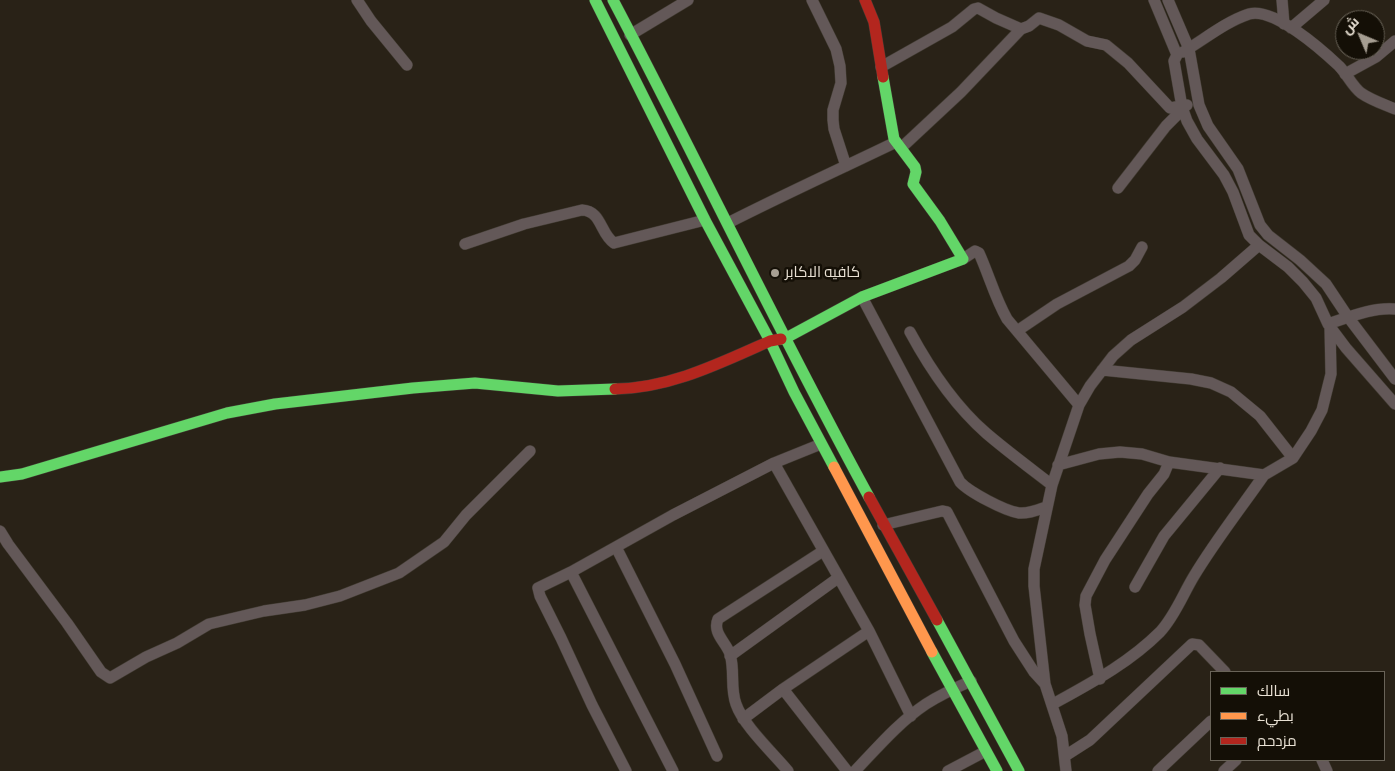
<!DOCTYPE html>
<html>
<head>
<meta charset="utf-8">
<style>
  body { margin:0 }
  #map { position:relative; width:1395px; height:771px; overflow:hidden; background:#292217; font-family:"PT Sans Narrow",Cairo,sans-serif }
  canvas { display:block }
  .legend { position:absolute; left:1210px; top:671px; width:175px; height:90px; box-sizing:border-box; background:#140f06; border:1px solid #696358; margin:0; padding:6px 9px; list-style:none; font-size:15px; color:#e9e1d4 }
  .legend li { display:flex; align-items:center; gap:10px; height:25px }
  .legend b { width:25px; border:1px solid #696358 }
  .north { position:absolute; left:1335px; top:10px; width:50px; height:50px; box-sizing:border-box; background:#140f06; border:1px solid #696358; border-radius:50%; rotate:315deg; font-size:14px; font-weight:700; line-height:20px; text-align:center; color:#e9e1d4 }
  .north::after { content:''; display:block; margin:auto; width:18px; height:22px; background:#a69e92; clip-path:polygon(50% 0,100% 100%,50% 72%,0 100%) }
</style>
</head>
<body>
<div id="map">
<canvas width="1395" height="771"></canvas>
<ul class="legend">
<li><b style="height:6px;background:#63d668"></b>سالك</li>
<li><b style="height:6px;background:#ff974d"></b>بطيء</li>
<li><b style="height:6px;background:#b3261e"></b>مزدحم</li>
</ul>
<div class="north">ش</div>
</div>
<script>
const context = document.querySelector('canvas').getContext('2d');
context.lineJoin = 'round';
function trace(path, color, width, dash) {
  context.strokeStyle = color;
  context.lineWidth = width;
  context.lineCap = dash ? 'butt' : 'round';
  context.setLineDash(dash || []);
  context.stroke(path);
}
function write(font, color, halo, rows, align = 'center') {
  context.font = font + ' "PT Sans Narrow",Cairo,sans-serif';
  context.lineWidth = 5;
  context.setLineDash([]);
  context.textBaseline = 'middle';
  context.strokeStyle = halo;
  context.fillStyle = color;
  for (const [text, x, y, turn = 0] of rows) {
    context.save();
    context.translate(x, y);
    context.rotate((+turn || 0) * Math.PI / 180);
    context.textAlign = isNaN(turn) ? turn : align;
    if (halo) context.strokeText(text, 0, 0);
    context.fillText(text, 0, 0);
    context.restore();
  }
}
const street = new Path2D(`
  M357 0 371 21 407 65
  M812 0 836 49 840 66 841 83 833 110V120L834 129 846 166
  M1154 0 1177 55 1174 61 1182 107 1187 121 1197 139 1224 175 1233 192 1249 235 1259 245 1288 267 1303 282 1316 298 1328 324 1346 348 1395 404
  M1168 0 1189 49 1199 105 1208 126 1238 169 1260 225 1268 235 1300 260 1326 284 1348 317 1395 379
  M1282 0 1284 24
  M1291 28 1324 0
  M630 35 688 0
  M1183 52C1205 39 1225 22 1249 14 1274 7 1322 50 1339 66 1347 74 1352 86 1361 93 1371 100 1383 104 1395 109
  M881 67 952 27 974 9 978 8 996 18 1021 29 1029 26 1039 18 1059 25 1087 41 1106 45 1128 63 1170 108 1187 105
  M1345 74 1376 57 1395 41
  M901 148 961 92 1021 29
  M1118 188 1166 126 1183 109
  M728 223C783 195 840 169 896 142
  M465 244 524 224 582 210C602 211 600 234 614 243L705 220
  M963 259 975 251 979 253C989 275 995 298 1007 319L1079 405
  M862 297 960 482C969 492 1005 511 1019 513 1029 514 1038 510 1046 507
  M1328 324C1349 317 1373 307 1395 309
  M1017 331 1057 304 1129 266 1135 260 1142 247
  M910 332C930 369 954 405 986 433 1007 451 1030 468 1052 485
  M1102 370 1191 379 1211 383 1231 392 1260 416 1293 458
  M774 463 869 631 911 716
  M1058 465 1099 454 1120 452 1142 454 1169 462 1264 475 1293 458 1311 431 1322 410 1331 374 1330 327
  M883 525 942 511 947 512 1014 641 1034 672 1045 684
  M0 531 8 544 67 623 101 672 110 678 146 657 177 643 209 624 264 611 305 605 340 596 399 573 444 542 466 515 530 451
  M616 547 675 664 717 756
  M571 572 673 771
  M1135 587 1164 536 1220 468
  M730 656 838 578
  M1100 679 1090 634 1085 605 1086 596 1105 560 1148 494 1164 474 1169 462
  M783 689 847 771
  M1053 704C1091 683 1129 663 1160 632 1175 616 1183 594 1194 576 1215 541 1241 508 1264 475
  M743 719 783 689 869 631
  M1065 756 1090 740 1192 644 1199 645 1225 672
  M1322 760 1327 771
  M626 771 592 705 561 638 540 596 538 588 571 572 673 515 774 463 821 444
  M788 771C773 753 743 725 736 704 730 688 735 670 730 654 726 642 712 633 718 619L823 551
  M855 771C877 748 899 722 926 704 940 695 955 688 971 681
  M948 771 986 751
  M1066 771 1062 736 1045 684 1034 586V569L1052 485 1079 405 1090 386 1113 356 1131 340 1183 307 1221 278 1259 245
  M1158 771 1211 721
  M1224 771 1236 760`);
const fast = new Path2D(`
  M595 0 705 220 770 341 794 392 834 467
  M613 0C700 165 779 333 869 497
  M781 339 786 338 862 297 963 259 940 221 913 184 916 172 915 167 894 139 883 77
  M0 477 22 474 227 413 275 404 413 388 475 383 558 391 615 389
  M937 620 1019 771
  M932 652 997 771`);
const slow = new Path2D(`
  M834 467 932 652`);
const jam = new Path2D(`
  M865 0 874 22 883 77
  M615 389C671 388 720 363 770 341L781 339
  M869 497 937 620`);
trace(street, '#423c33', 12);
trace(fast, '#423c33', 12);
trace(slow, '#423c33', 12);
trace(jam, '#423c33', 12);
trace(street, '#635858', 11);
trace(fast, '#63d668', 11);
trace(slow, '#ff974d', 11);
trace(jam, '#b3261e', 11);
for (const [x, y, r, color] of [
  [775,273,5,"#a69e92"]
]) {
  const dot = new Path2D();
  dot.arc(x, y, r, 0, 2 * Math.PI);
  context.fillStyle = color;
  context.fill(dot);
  trace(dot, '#140f06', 2);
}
write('15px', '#e9e1d4', '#140f06', [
  ["كافيه الاكابر",785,273]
], 'left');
</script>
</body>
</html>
